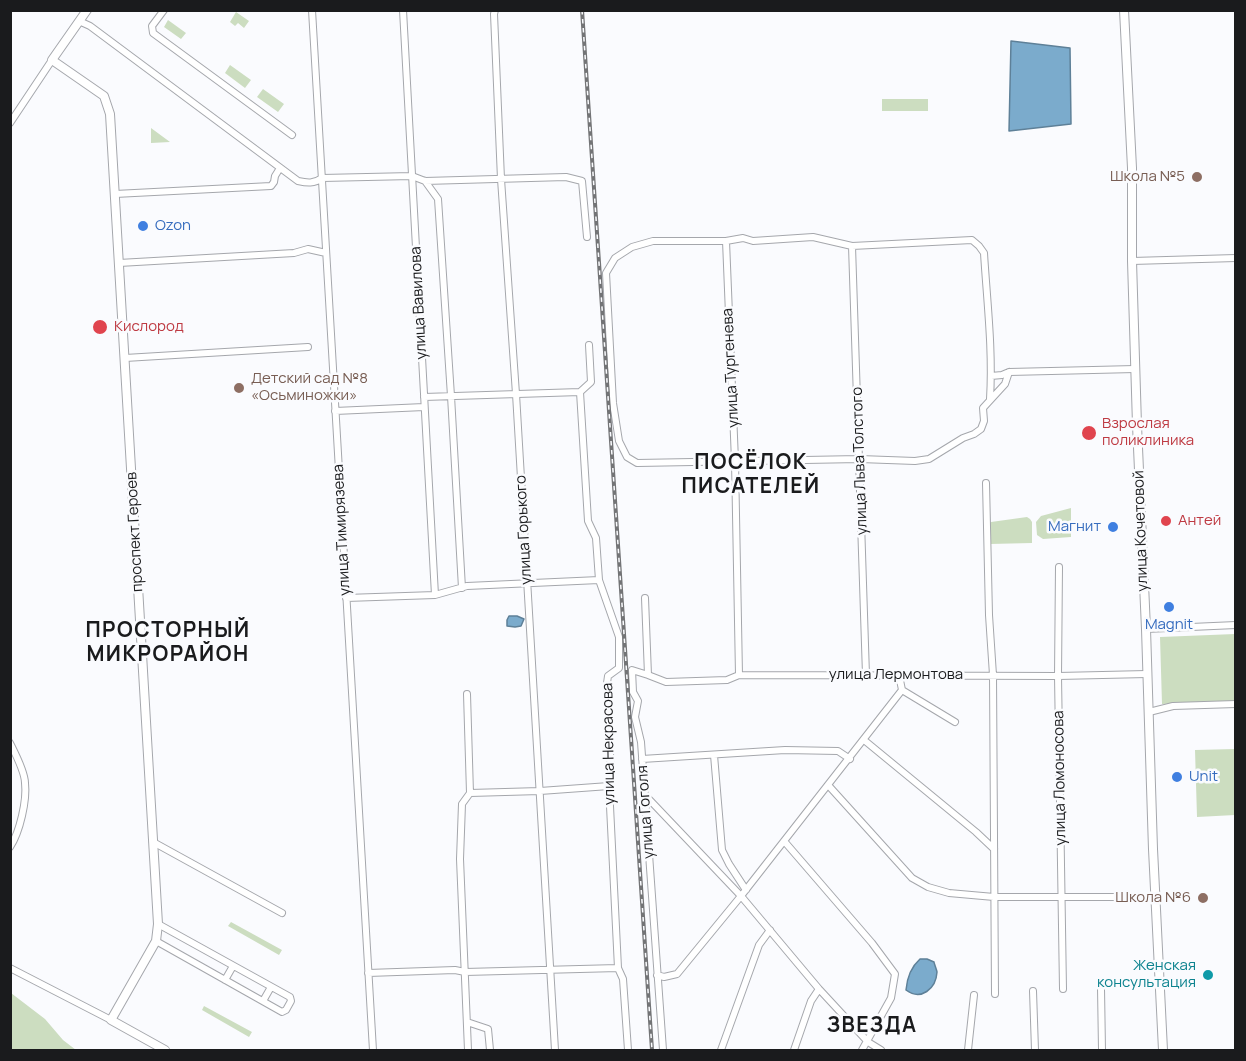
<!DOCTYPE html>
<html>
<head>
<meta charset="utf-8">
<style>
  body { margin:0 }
  #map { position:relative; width:1246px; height:1061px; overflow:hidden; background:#fafbfe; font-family:Manrope,sans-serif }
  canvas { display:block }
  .frame { position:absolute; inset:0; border:12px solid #1a1b1d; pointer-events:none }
</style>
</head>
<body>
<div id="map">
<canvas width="1246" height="1061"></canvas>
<div class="frame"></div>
</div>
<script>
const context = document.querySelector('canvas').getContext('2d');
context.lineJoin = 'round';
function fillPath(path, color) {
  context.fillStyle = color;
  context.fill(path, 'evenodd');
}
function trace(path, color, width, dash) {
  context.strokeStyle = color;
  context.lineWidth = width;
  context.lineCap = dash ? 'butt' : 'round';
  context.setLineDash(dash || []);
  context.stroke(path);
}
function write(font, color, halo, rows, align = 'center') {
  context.font = font + ' Manrope,sans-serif';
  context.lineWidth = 5;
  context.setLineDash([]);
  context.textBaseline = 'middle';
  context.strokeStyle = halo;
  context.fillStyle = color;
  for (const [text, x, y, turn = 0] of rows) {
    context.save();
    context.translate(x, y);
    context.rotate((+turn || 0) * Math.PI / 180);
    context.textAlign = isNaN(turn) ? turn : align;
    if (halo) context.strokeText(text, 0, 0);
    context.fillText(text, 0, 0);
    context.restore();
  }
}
fillPath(new Path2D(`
  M236 12 249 21 244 28 238 23 235 26 230 22Z
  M168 20 186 33 181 39 164 27Z
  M230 65 251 80 245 88 225 73Z
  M263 89 284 104 278 112 257 97Z
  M882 99H928V111H882Z
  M151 128 170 142 151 143Z
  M1071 508V537L1043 539 1037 535 1036 522 1041 516Z
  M1027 517 1030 519 1032 522V543L990 544 989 524 991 522Z
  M1235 634V701L1162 704 1160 637Z
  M1235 749V815L1197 817 1195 750Z
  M231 922 282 950 279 955 228 926Z
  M11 993 45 1019 63 1040 76 1050H11Z
  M204 1006 252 1032 249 1037 202 1010Z`), '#ccddc0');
const water = new Path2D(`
  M1011 41 1070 48 1071 124 1009 131Z
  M509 616H517L524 619 521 626 515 627 507 626V620Z
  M920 959H927L934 962C934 963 937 971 937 972 936 989 921 1001 906 990 907 978 911 967 920 959Z`);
fillPath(water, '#7babcc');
trace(water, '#5e8098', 1.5);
const street = new Path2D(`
  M164 10 152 26 153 33 292 135
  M312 10 373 1050
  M403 10 435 595
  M495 10 494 14 501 179 516 394 555 1050
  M79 21 90 26 298 181C307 183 314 184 322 178L412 176 425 181 566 177 582 181 587 237
  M10 123 52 60
  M425 181 438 199 451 396 462 588
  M115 194 271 186 274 182 275 176 280 168
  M726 241 735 461 739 675
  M852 246 866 675
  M1132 261 1236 258
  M119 263 294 253 308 249 326 253
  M589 345 591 382 580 392 588 521 596 538 599 580 619 637V668L608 676 607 683 611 777 609 786 618 968 623 979 628 1050
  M125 358 308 347
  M991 376 1002 375 1009 372
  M424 397 580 392
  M990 399C993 350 987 302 984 253L979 246 972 240 852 246 813 237 753 241 743 238 726 241H653L632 247 615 258 606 273 613 403 619 441 627 457 637 463 860 459 915 461 929 459 963 438 974 434 981 429 984 421 983 408 1005 384 1009 372 1135 369
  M335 411 424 407
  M986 483 989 615 993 675 995 994
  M1059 567 1058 676 1063 989
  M346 598 435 595 467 586 599 580
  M645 598 648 675 632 670 633 692 638 701 635 717 641 742 663 1050
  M1146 629 1236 625
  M648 675 666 682 727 680 739 675 1058 676 1147 674
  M902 690 955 722
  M467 694 470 793
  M1149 712 1173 706 1236 704
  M864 740 976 832 994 849
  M10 743C15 753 25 772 25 783 27 800 20 832 10 847
  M714 755 722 850 729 864 746 890
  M642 759 785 750 838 751 850 759
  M828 785 912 878 928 887 949 893 994 897H1156
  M470 793 540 791 609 786
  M645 795 741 896 819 989 868 1042 881 1050
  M784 841 872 943 895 974 891 998 862 1050
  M153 842 282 913
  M156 941 282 1012 286 1010 291 1001 290 997 158 924
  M10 968 111 1020
  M368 973 455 970 465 972 618 968
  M657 975 664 977 677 974 741 896 902 690 899 675
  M225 980 233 966
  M1101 988 1102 1050
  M1033 991 1035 1050
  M263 1001 271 987
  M467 1022 488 1029 490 1050
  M468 1050 460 859 462 804 470 793
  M721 1050 759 945 770 930
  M794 1050 811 1001 819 989
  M968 1050 974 995`);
const secondary = new Path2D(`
  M87 10 52 60 104 96 110 114 158 924 156 941 111 1020 165 1050
  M1124 10 1132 168V261L1137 425 1146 629 1153 849 1163 1050`);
trace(street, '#a5a7ac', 8);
trace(secondary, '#a5a7ac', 10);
trace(street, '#fff', 6);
trace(secondary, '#fff', 8);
const rail = new Path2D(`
  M582 10 652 1050`);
trace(rail, '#737476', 4);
trace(rail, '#fafbfe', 1.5, [4.5]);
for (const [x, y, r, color] of [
  [1197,177,6,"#8d6e63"],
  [143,226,6,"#3f7fe0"],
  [100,327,8,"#e0444e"],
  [239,388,6,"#8d6e63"],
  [1089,433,8,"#e0444e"],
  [1166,521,6,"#e0444e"],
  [1113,527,6,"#3f7fe0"],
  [1169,607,6,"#3f7fe0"],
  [1177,777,6,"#3f7fe0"],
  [1203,898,6,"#8d6e63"],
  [1208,975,6,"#0f9aa8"]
]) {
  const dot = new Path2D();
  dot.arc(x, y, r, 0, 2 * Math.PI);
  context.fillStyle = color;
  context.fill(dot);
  trace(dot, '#fafbfe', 2);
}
write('15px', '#785e54', '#fafbfe', [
  ["Школа №5",1185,177],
  ["Детский сад №8",251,379,"left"],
  ["«Осьминожки»",251,396,"left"],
  ["Школа №6",1191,898]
], 'right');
write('15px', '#366cbe', '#fafbfe', [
  ["Ozon",155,226],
  ["Магнит",1101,527,"right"],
  ["Magnit",1169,625,"center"],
  ["Unit",1189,777]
], 'left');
write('15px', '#1a1b1d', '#fafbfe', [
  ["улица Вавилова",419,303,-93],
  ["улица Тургенева",731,368,-93],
  ["улица Льва Толстого",860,461,-92],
  ["улица Тимирязева",342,530,-93],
  ["улица Горького",524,530,-93],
  ["улица Кочетовой",1141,531,-92],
  ["проспект Героев",135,532,-93],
  ["улица Лермонтова",896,675],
  ["улица Некрасова",609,744,-91],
  ["улица Ломоносова",1060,778,-91],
  ["улица Гоголя",646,812,-94]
]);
write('15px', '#be3a42', '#fafbfe', [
  ["Кислород",114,327],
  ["Взрослая",1102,424],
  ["поликлиника",1102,441],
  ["Антей",1178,521]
], 'left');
write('15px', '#0d838f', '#fafbfe', [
  ["Женская",1196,966],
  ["консультация",1196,983]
], 'right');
context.letterSpacing = '1.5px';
write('bold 21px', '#1a1b1d', '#fafbfe', [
  ["ПОСЁЛОК",751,463],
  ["ПИСАТЕЛЕЙ",751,487],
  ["ПРОСТОРНЫЙ",168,631],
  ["МИКРОРАЙОН",168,655],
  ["ЗВЕЗДА",872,1026]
]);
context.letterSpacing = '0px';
</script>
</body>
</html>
